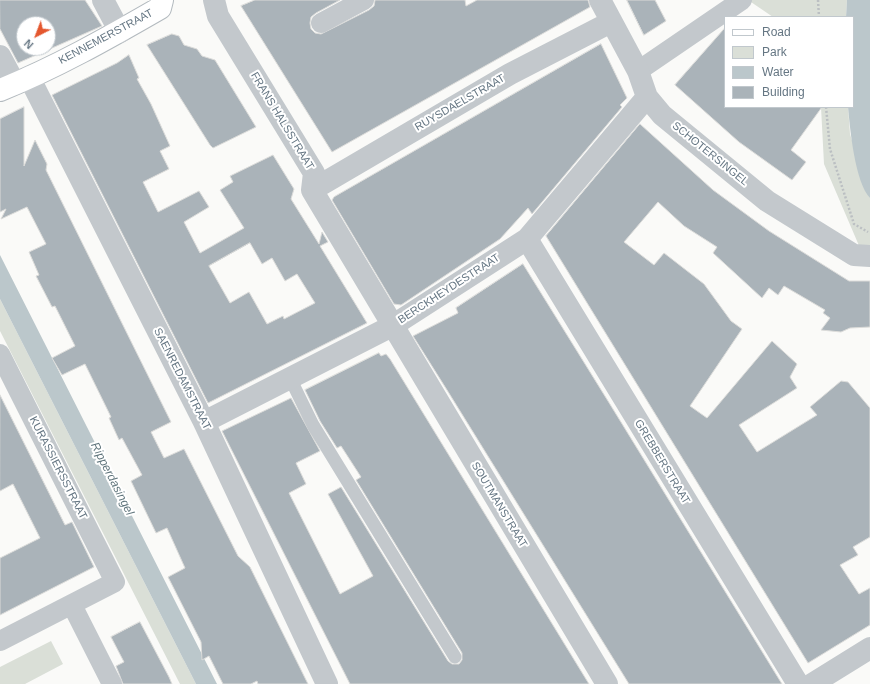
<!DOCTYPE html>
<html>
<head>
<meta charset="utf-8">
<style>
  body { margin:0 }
  #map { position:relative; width:870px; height:684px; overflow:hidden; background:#fafaf8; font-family:Arial,sans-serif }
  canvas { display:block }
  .legend { position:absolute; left:724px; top:16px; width:130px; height:92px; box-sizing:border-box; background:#fff; border:1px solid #c1c8cd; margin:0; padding:5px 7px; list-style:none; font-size:12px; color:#657683 }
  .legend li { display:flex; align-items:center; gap:8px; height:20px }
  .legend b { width:20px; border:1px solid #c1c8cd }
  .north { position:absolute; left:16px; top:16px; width:40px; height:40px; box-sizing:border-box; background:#fff; border:1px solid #c1c8cd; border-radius:50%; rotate:222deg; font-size:11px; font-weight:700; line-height:16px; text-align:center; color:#657683 }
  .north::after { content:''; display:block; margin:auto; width:14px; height:18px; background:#e4572e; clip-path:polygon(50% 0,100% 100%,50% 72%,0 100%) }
</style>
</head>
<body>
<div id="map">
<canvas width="870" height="684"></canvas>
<ul class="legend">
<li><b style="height:5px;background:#fff"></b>Road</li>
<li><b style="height:11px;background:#dadfd7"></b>Park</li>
<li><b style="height:11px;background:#bbc7cb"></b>Water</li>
<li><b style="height:11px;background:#aab3b9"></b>Building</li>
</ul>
<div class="north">N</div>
</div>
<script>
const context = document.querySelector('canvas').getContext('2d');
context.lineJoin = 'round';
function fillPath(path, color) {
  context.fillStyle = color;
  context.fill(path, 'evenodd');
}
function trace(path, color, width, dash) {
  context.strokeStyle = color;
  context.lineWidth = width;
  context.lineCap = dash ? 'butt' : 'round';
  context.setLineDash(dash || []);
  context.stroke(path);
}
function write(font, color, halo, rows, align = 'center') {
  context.font = font + ' Arial,sans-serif';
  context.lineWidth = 4;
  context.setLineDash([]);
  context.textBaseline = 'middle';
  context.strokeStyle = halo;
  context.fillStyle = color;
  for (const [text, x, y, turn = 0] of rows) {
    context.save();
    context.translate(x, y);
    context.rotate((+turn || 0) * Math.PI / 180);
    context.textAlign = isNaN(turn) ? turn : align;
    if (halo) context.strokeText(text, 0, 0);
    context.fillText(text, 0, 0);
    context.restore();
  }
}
fillPath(new Path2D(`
  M748 0H847L846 17H773Z
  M821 107H848L850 134 870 198V248H860L824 164Z
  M0 299 196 684H180L0 331Z
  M51 641 63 664 25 684H0V667Z`), '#dadfd7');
fillPath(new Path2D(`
  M847 0H870V198C855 182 850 129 848 107H853V17H846Z
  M0 255 217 684H196L0 299Z`), '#bbc7cb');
const building = new Path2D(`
  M0 0H85L102 26 18 63 0 29ZM24 24H48V48H24Z
  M255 0H340L316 13 311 17 310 23 311 29 315 33 321 34 369 10 374 6 375 0H465L466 6 477 0H588L590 7 332 152 241 6Z
  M627 0H655L666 21 644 35Z
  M725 28V107H822L791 150 806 162 792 180 739 142 675 85Z
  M172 34 179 36 184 45 197 49 202 56 215 60 256 127 213 148 210 145 147 45Z
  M601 44 627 98 620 105 622 107 532 214 528 208 500 239 401 305 394 304 332 200 334 197Z
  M129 55 139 78 137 79 151 104 170 146 160 151 169 169 143 182 158 212 199 191 209 207 184 222 200 253 244 228 220 190 233 182 230 176 273 155 294 189 291 199 319 244 322 232 328 242 320 246 367 323 208 403 52 95 117 63ZM250 243 262 264 272 258 285 281 297 274 315 303 284 319 283 316 267 324 249 292 230 303 209 266Z
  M24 107V166L35 140 47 164 46 170 171 422 151 432 164 458 184 449 238 556 250 567 308 684H258L257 681 251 684H223L209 656 202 660 201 642 168 577 185 568 167 528 156 533 131 481 142 475 122 438 119 440 109 418 111 417 85 364 62 375 52 358 75 346 55 306 52 307 36 276 39 275 29 252 46 244 27 207 1 219 6 209 0 212V119Z
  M640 124 713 190 769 231 849 281H870V327L850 328 841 332 821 330 830 318 823 313 825 310 784 286 778 295 769 288 762 298 713 253 717 247 684 226 658 202 624 242 654 265 664 253 704 284 731 321 742 329 690 406 707 418 772 341 797 364 790 377 797 388 739 425 757 452 817 415 810 407 841 381 848 382 870 408V537L853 547 858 555 840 565 859 594 870 588V625L808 663 546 236Z
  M523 264 608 401 782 684H629L447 390 413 336 458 313 456 308Z
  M379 353 381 356 386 354 390 359 589 684H350L222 431 291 398 320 451 296 463 306 484 289 493 340 594 373 576 328 494 341 487 448 661 452 664H459L462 660V653L356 480 361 477 341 446 337 448 320 421 305 390Z
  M0 395 65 525 72 522 94 567 0 615V558L40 538 13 484 0 491Z
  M140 622 169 677 172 684H123L116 666 124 662 111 637Z`);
fillPath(building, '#aab3b9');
trace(building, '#dcdcda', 1);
const secondary = new Path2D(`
  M0 90C55 68 108 38 160 8L162 0`);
trace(secondary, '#b3babf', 24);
trace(new Path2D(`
  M818 0 819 17
  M826 107 830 149 854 224 868 232`), '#bbbfc2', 2.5, [2, 2]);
trace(new Path2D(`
  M290 378 313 425 455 657`), '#c3c8cc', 13);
trace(new Path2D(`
  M321 23 364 0
  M638 71 742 0
  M0 354 115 582 0 641
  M72 605 112 684`), '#c3c8cc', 20);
trace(new Path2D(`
  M103 0 120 32
  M214 0 218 16 314 173 312 190 607 684
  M600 0 638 71 647 97 662 115 767 201 854 255 870 256
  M0 56 15 84
  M29 77 204 422 327 684
  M312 190 510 74 611 22
  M527 239 798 684
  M204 422 392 326 527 239 647 97
  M812 684 870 648`), '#c3c8cc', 22);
trace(secondary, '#fff', 22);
write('11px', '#657683', '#fff', [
  ["KENNEMERSTRAAT",106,37,-28],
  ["RUYSDAELSTRAAT",460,103,-30],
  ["FRANS HALSSTRAAT",282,121,59],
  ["SCHOTERSINGEL",710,154,39],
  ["BERCKHEYDESTRAAT",449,289,-33],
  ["SAENREDAMSTRAAT",182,379,63],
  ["GREBBERSTRAAT",662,462,59],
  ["KURASSIERSSTRAAT",58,468,63],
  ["SOUTMANSTRAAT",499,505,59]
]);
write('italic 12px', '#60757c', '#fff', [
  ["Ripperdasingel",112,479,63]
]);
</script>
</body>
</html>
